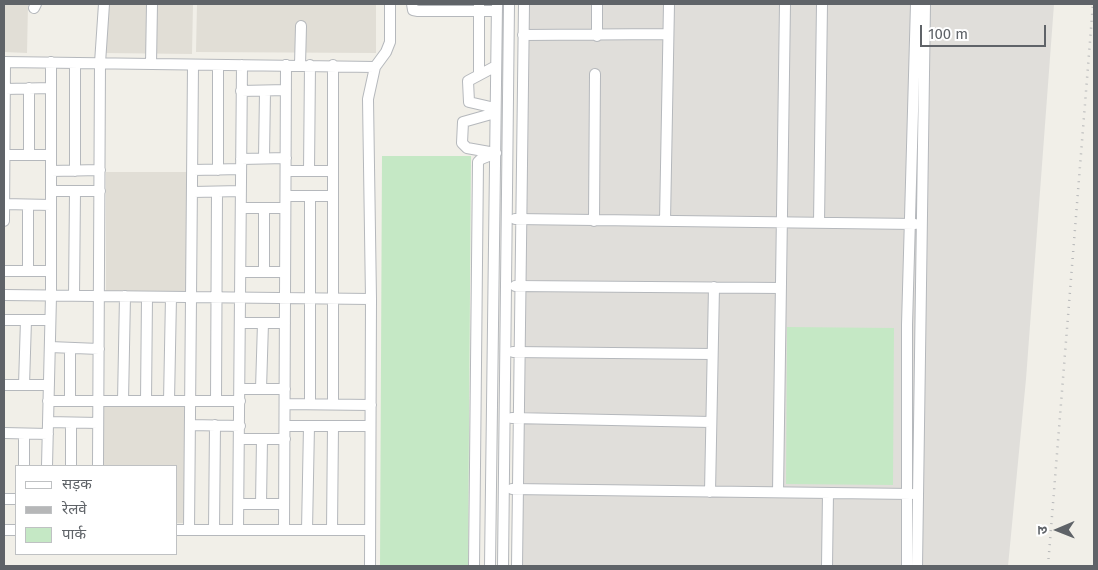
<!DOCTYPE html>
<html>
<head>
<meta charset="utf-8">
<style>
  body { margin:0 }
  #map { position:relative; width:1098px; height:570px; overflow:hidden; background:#f1efe8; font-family:"Fira Sans","Noto Sans Devanagari",sans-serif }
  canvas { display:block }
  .frame { position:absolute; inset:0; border:5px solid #5f6368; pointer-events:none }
  .legend { position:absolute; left:15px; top:465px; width:162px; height:90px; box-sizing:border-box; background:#fff; border:1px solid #bfc1c3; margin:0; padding:6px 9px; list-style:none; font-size:15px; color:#5f6368 }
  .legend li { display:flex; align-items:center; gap:10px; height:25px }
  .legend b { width:25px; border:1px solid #bfc1c3 }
  .north { position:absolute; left:1033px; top:505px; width:50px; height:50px; -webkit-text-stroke:4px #fff; paint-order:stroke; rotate:269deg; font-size:14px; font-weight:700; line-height:20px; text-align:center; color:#5f6368 }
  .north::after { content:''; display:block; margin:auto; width:18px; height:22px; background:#5f6368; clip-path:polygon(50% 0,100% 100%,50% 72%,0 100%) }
  .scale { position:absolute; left:920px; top:25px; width:126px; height:22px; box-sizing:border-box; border:2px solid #5f6368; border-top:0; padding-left:6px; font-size:15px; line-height:18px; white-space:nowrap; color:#5f6368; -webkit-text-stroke:4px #fff; paint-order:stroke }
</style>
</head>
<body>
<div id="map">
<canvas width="1098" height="570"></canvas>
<div class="frame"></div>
<ul class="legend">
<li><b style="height:6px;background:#fff"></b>सड़क</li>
<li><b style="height:6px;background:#b6b7b8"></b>रेलवे</li>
<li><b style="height:14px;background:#c5e8c5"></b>पार्क</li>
</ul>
<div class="north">उ</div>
<div class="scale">100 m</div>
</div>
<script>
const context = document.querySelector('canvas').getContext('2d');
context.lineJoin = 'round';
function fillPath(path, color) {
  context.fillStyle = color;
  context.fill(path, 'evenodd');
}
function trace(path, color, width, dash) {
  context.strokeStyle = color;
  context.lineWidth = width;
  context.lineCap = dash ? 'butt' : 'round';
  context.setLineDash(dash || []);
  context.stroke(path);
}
fillPath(new Path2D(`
  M525 4H1054L1026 379 1008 566H520Z`), '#e0deda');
fillPath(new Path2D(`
  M4 4H28L27 53 4 52Z
  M109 4H193L192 54 105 53Z
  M197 4H376V53L196 52Z
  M106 172H191L190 293H106Z
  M104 403 189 404 188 523H176V466H104Z`), '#e1ded6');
fillPath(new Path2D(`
  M382 156H471L468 566H380Z
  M787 327 894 328 893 485 786 484Z`), '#c5e8c5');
const minor = new Path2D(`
  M412 4 413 10 418 11H497
  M34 8 36 4
  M523 35 668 34
  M597 36V4
  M4 62 375 67
  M151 64 152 4
  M300 65 301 26
  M479 74V4
  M5 89 51 88
  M241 91 286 90
  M495 108 469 102 468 81 496 66
  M495 153 467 148 462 143 463 122 495 113
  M4 155H51
  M29 155V88
  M264 158 265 91
  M241 159 286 158
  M193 170 241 169
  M218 170V65
  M51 171 100 170
  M75 171V63
  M286 171H333
  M309 171 310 65
  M51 191H100
  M193 192 241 191
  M286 196H333
  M4 204 51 205
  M241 208H285
  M515 219 915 224
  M4 221 5 62
  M594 221 595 74
  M665 221 669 4
  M819 223 822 4
  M4 271H51
  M28 271V205
  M241 272H285
  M264 272V208
  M515 286 781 288
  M4 295 371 299
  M74 296 75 191
  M4 320H50
  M241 323H285
  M50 347 99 349
  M513 352 712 354
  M4 385H49
  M24 385 26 320
  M240 389H285
  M261 389 263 323
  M48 401H240
  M70 401V348
  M123 401 125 296
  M146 401 147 297
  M169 401 171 297
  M216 401 217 192
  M285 404 371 405
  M310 404V196
  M333 404V65
  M512 418 711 422
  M48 422 98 423
  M191 425 240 426
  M285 426H370
  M4 433 48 434
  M239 439H285
  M24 466V434
  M47 466 51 296V62
  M71 466V423
  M98 466 100 63 104 4
  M512 489 912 494
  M710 492 714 287
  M778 492 785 4
  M4 499H16
  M239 504H284
  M261 504 262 439
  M4 530H16
  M176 530H370
  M189 530 193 65
  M214 530 215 425
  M238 530 242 65
  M284 530 286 65
  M307 530 309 426
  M332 530 333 426
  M370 566 371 299 368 99 375 67 386 52 390 42V4
  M474 566 478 162 481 159 496 153
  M490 566 497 4
  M503 566 509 4
  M517 566 524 4
  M827 566 828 493
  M907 566V325L916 4
  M917 566 925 4`);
trace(minor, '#b5b8bc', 12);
trace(minor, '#fff', 10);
trace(new Path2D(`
  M1048 566 1093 4`), '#b6b7b8', 2.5, [1, 6]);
</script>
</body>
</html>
